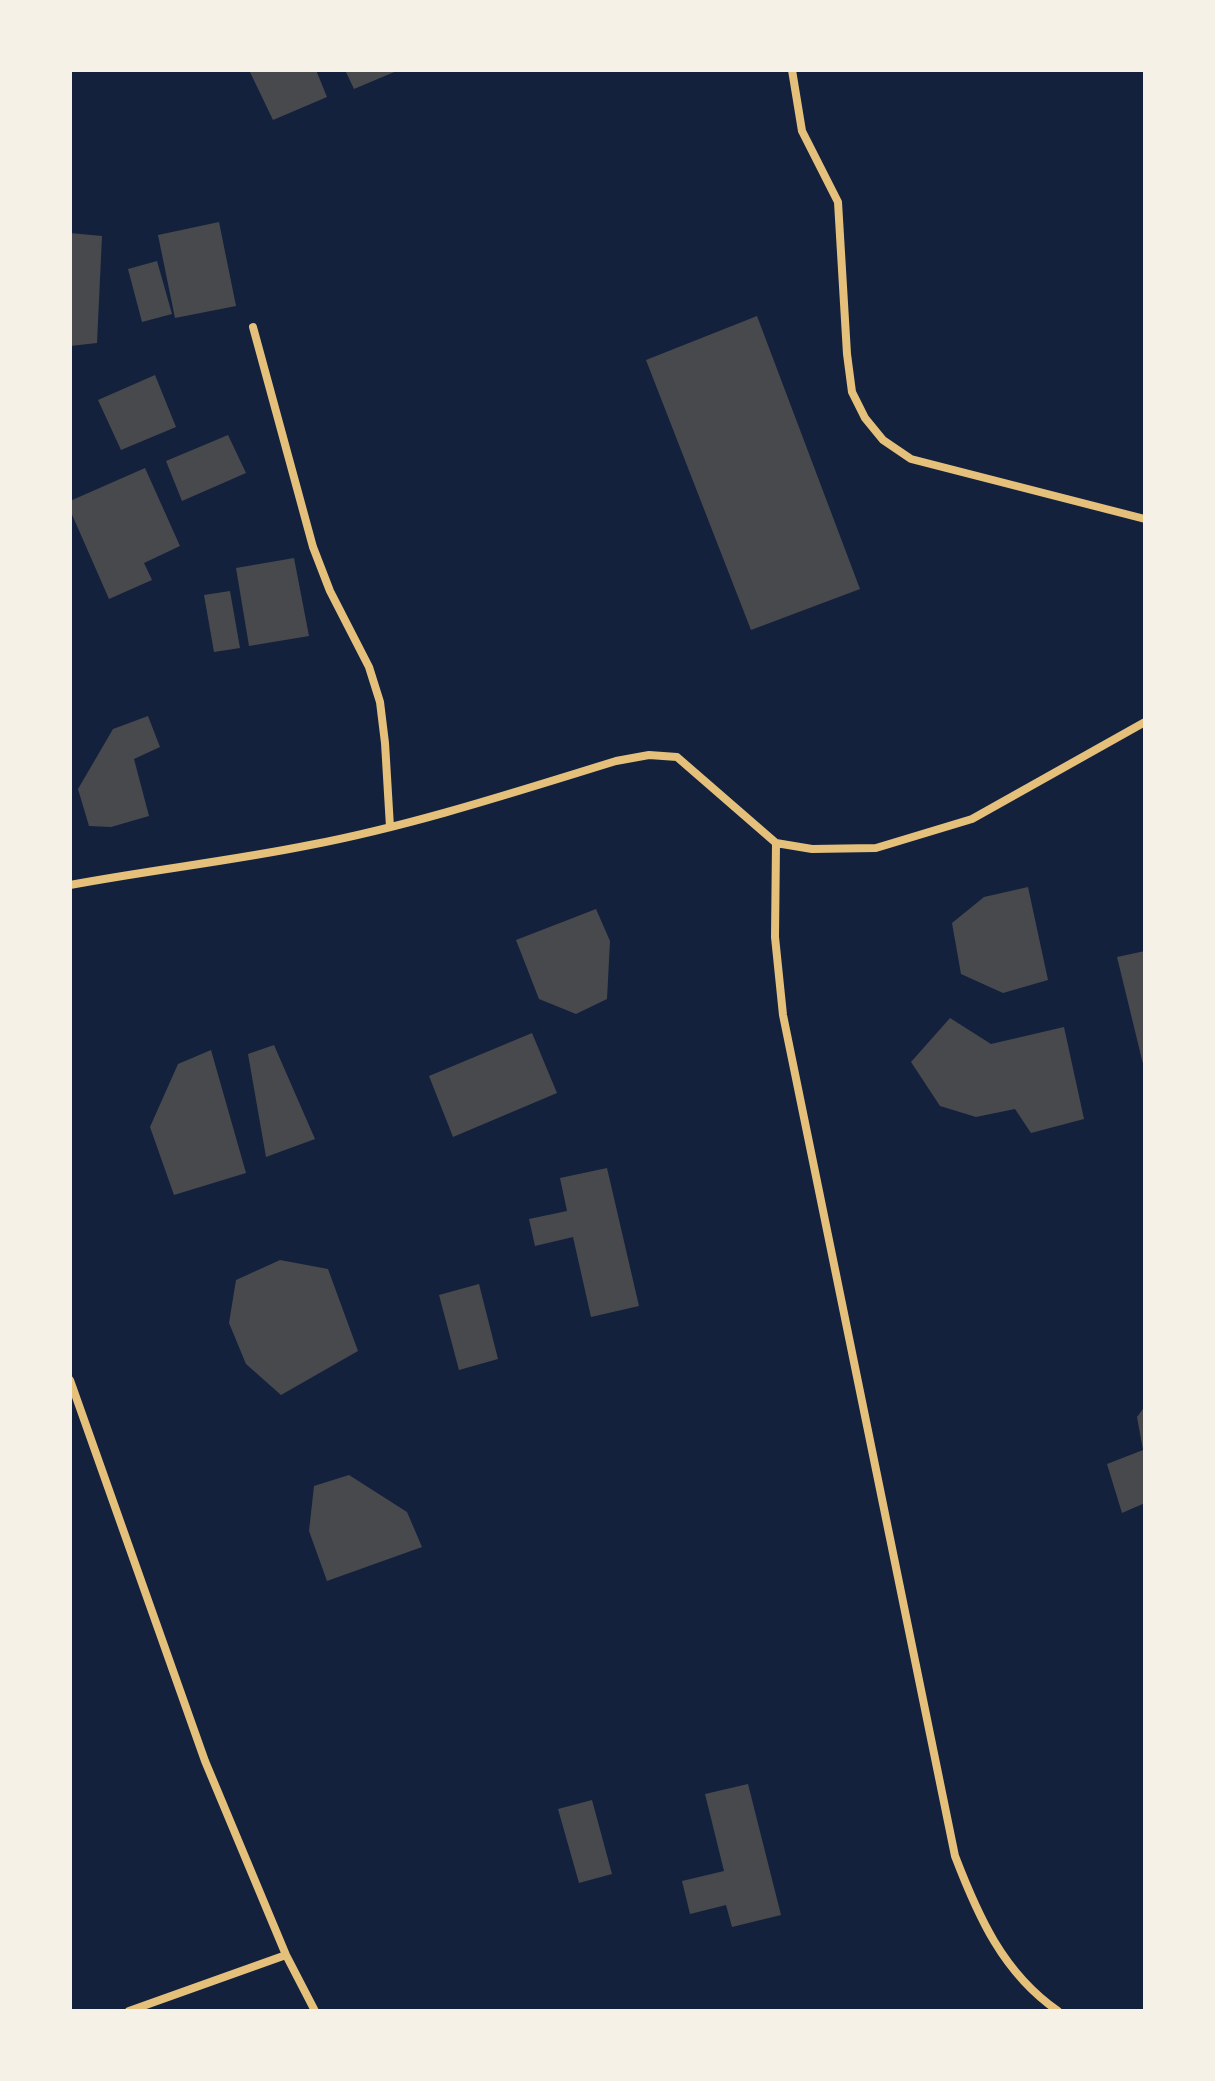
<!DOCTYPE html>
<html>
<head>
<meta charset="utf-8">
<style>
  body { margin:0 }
  #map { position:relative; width:1215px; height:2081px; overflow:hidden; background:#14213d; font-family:"Space Grotesk",sans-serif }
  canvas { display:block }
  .frame { position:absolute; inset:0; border:72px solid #f6f1e7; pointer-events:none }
</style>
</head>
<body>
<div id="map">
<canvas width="1215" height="2081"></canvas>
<div class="frame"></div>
</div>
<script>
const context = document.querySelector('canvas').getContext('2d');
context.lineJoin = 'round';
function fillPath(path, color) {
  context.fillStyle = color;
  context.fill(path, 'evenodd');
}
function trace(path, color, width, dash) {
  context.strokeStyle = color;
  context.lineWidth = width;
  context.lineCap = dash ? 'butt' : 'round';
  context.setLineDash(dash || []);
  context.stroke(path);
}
fillPath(new Path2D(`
  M249 70H316L327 97 273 120Z
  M345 70H399L354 89Z
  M219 222 236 306 175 318 158 235Z
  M70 233 102 236 97 343 70 346Z
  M157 261 172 314 142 322 128 269Z
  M757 316 860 589 751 630 646 360Z
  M155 375 176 427 121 450 98 400Z
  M228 435 246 473 182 501 166 461Z
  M145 468 180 546 144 563 152 580 109 599 70 510V501Z
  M294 558 309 636 249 646 236 568Z
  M230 591 240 648 214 652 204 595Z
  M148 716 160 747 134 759 149 816 111 827 89 826 78 789 113 729Z
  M1028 887 1048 980 1003 993 961 974 952 923 984 897Z
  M596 909 610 941 607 999 576 1014 539 999 516 940Z
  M1145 951V1068H1144L1117 957Z
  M950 1018 991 1044 1064 1027 1084 1119 1031 1133 1015 1109 976 1117 940 1106 911 1062Z
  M532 1033 557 1093 453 1137 429 1076Z
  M274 1045 315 1139 266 1157 248 1054Z
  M211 1050 246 1173 174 1195 150 1127 178 1064Z
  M607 1168 639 1306 591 1317 573 1237 535 1246 529 1219 567 1211 560 1178Z
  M280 1260 328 1269 358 1351 281 1395 246 1364 229 1323 236 1280Z
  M479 1284 498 1359 459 1370 439 1295Z
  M1145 1406V1503L1122 1513 1107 1464 1143 1450 1137 1417Z
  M349 1475 407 1512 422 1547 327 1581 309 1531 314 1486Z
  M748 1784 781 1915 732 1927 726 1905 690 1914 682 1881 724 1871 705 1794Z
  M592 1800 612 1874 579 1883 558 1809Z`), '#48494c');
trace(new Path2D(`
  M792 70 802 131 838 202 847 354 852 392 865 418 883 440 911 459 1145 519
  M253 327 313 547 330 591 369 667 380 702 385 743 390 827
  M776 843 775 937 783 1015 955 1856C978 1916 1003 1973 1058 2011
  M70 885C150 870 231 861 310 845 414 825 515 792 616 761L649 755 677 757 776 843 812 849 876 848 972 819 1145 722
  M70 1380 205 1761 286 1955 315 2011
  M129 2011 286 1955`), '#e5c07b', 8);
</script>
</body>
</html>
